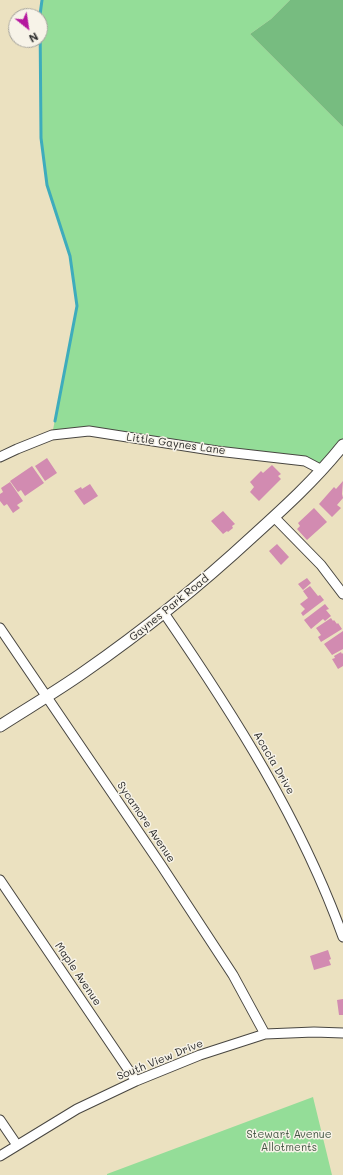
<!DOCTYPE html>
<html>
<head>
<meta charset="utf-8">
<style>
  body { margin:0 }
  #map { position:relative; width:343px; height:1175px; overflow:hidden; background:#ebe1c0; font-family:Mali,sans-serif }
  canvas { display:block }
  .north { position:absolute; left:8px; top:8px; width:40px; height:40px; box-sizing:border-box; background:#f7f3e8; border:1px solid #a5a39c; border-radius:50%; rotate:150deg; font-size:11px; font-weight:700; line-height:16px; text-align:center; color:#2b2b2b }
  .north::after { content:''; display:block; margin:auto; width:14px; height:18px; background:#b5179e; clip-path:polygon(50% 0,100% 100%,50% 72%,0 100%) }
</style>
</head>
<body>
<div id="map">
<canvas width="343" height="1175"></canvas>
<div class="north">N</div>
</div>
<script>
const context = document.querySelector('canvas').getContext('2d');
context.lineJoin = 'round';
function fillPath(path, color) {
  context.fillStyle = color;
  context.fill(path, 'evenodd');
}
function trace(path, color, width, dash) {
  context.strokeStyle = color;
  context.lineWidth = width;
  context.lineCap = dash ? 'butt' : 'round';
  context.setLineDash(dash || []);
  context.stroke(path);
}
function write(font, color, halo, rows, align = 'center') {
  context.font = font + ' Mali,sans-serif';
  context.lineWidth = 3;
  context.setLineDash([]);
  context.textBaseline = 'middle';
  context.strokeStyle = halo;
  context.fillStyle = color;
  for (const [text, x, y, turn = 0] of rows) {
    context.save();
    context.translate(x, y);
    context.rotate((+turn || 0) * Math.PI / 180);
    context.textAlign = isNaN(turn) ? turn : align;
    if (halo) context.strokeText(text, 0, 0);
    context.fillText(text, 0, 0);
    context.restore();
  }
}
fillPath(new Path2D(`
  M42 0H290L271 19 250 34 343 127V445L322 470 305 461 89 431 52 435 77 306 70 256 47 185 41 138 40 15Z
  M313 1097 332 1175H107V1174Z`), '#94dd98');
fillPath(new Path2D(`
  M290 0H343V127L250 34 271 19Z`), '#77bc80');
trace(new Path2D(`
  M42 0 40 15 41 138 47 185 70 256 77 306 55 421`), '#3eacbc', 3);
fillPath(new Path2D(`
  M47 458 57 473 45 481 35 466Z
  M272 465 281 474 278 476 281 479 259 501 250 492 254 487 250 482 261 471 263 473Z
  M32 466 44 483 25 496 21 490 18 492 10 481Z
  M343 481 342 494 343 498 337 505 341 508 332 517 319 504 334 487 336 489Z
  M10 482 23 501 17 505 20 508 13 513 7 504 4 506 0 501V494L3 492 1 488Z
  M90 484 98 496 84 505 74 491 81 487 82 489Z
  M314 508 327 522 307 540 297 529 300 526 298 523Z
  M223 511 235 524 232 526 233 528 228 532 227 531 223 534 211 521Z
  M277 544 289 557 281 565 269 551Z
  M307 578 311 583 303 590 298 584Z
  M310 586 318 596 320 595 324 600 303 616 301 613 305 609 300 604 308 598 303 591Z
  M325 604 329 609 326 610 331 616 325 621 323 619 311 629 304 620Z
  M331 618 333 621 334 620 337 624 338 623 342 629 321 642 318 637 321 635 316 628Z
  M343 631V649L332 655 324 644Z
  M341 652 342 654 343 653V666L338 669 332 659 335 658 334 656Z
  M328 950 331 959 329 960 331 965 314 970 310 956Z
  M343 999V1015H339L337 1000Z`), '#d28bb1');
const minor = new Path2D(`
  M0 457 17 449 52 435 89 431 217 451 305 461 322 470
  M274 517 321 565 343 594
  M164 613C234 715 301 820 343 937
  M0 628 161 865 233 975 265 1034
  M0 880 136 1081
  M0 1120 17 1145
  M0 1156 77 1109 136 1081 200 1055 265 1034 314 1032 343 1033`);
const tertiary = new Path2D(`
  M0 726C28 708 57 691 84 672 143 631 199 586 252 537 284 508 316 479 343 445`);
trace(minor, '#484641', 11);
trace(tertiary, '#484641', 13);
trace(minor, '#fff', 9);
trace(tertiary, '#fff', 11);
write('11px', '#2b2b2b', '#f7f3e8', [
  ["Little Gaynes Lane",176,444,8],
  ["Gaynes Park Road",169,608,-39],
  ["Acacia Drive",274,763,60],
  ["Sycamore Avenue",146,822,56],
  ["Maple Avenue",78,974,56],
  ["South View Drive",160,1060,-22]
]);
write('11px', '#455846', '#f7f3e8', [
  ["Stewart Avenue",289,1135],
  ["Allotments",289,1148]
]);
</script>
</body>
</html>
